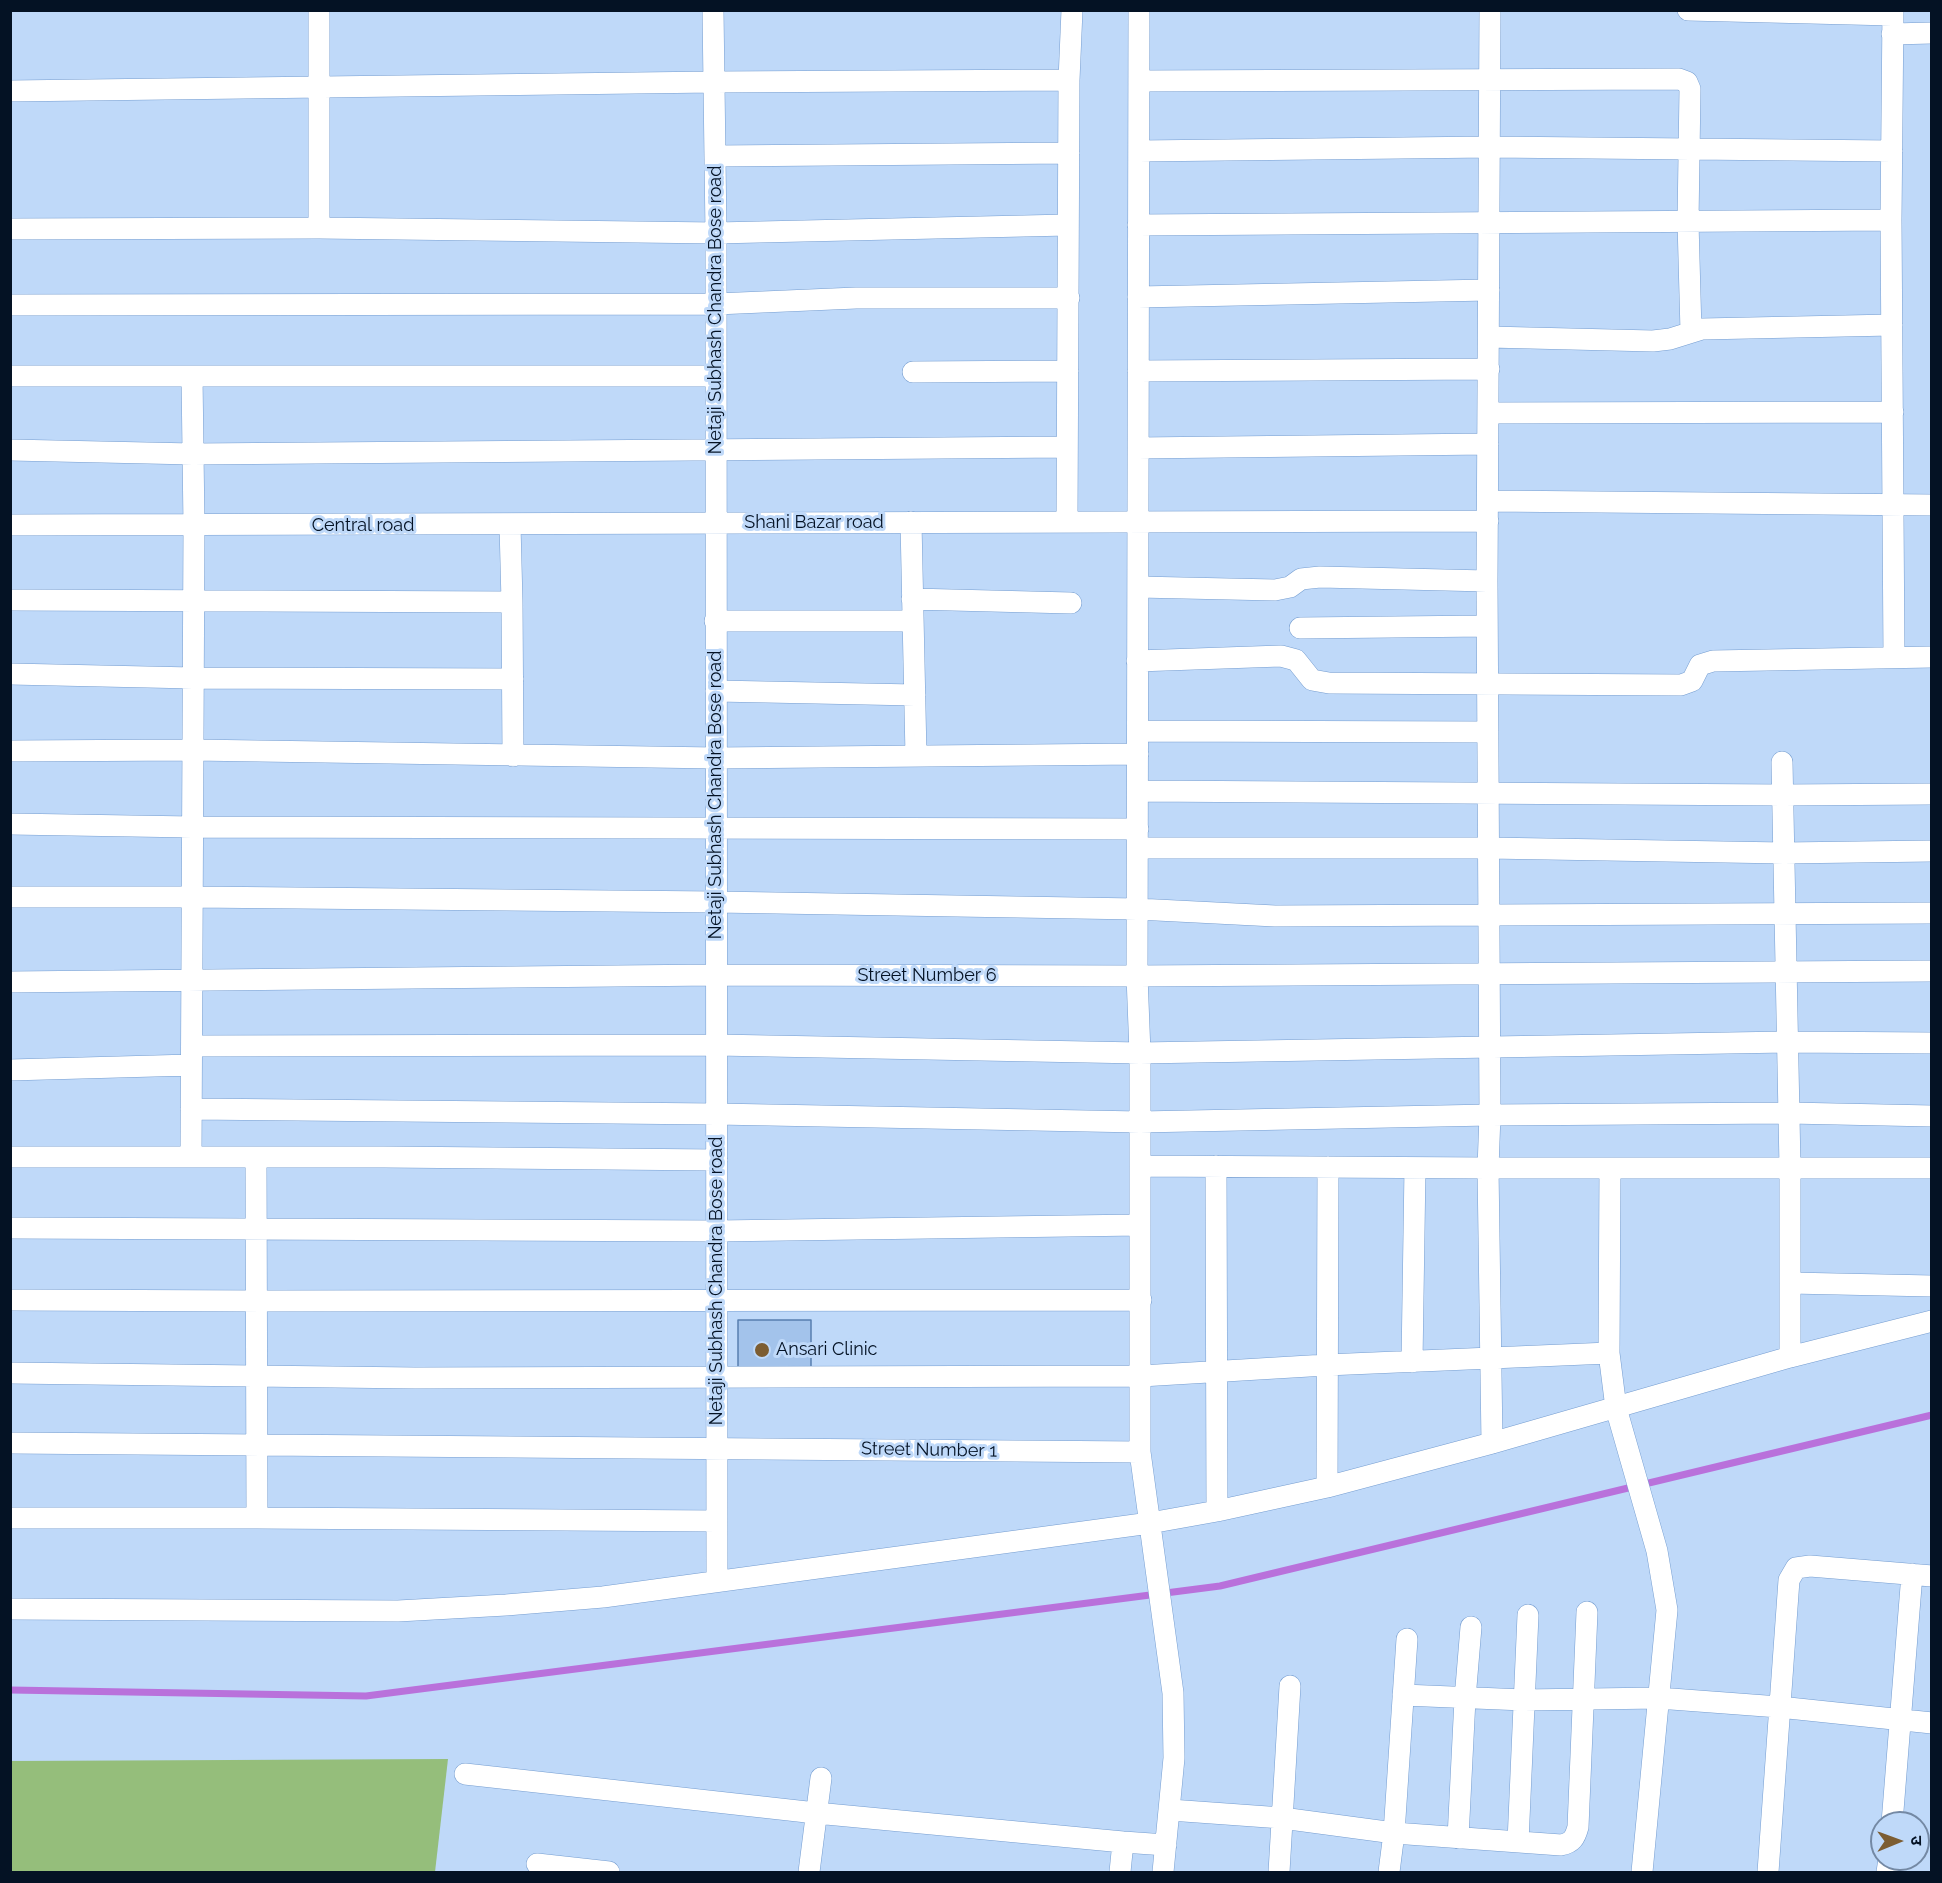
<!DOCTYPE html>
<html>
<head>
<meta charset="utf-8">
<style>
  body { margin:0 }
  #map { position:relative; width:1942px; height:1883px; overflow:hidden; background:#bfd9f9; font-family:Raleway,"Noto Sans Devanagari",sans-serif }
  canvas { display:block }
  .frame { position:absolute; inset:0; border:12px solid #041224; pointer-events:none }
  .north { position:absolute; left:1870px; top:1811px; width:60px; height:60px; box-sizing:border-box; background:#bfd9f9; border:2px solid #7489a4; border-radius:50%; rotate:89deg; font-size:16px; font-weight:700; line-height:24px; text-align:center; color:#041224 }
  .north::after { content:''; display:block; margin:auto; width:21px; height:27px; background:#7c5d32; clip-path:polygon(50% 0,100% 100%,50% 72%,0 100%) }
</style>
</head>
<body>
<div id="map">
<canvas width="1942" height="1883"></canvas>
<div class="frame"></div>
<div class="north">उ</div>
</div>
<script>
const context = document.querySelector('canvas').getContext('2d');
context.lineJoin = 'round';
function fillPath(path, color) {
  context.fillStyle = color;
  context.fill(path, 'evenodd');
}
function trace(path, color, width, dash) {
  context.strokeStyle = color;
  context.lineWidth = width;
  context.lineCap = dash ? 'butt' : 'round';
  context.setLineDash(dash || []);
  context.stroke(path);
}
function write(font, color, halo, rows, align = 'center') {
  context.font = font + ' Raleway,sans-serif';
  context.lineWidth = 6;
  context.setLineDash([]);
  context.textBaseline = 'middle';
  context.strokeStyle = halo;
  context.fillStyle = color;
  for (const [text, x, y, turn = 0] of rows) {
    context.save();
    context.translate(x, y);
    context.rotate((+turn || 0) * Math.PI / 180);
    context.textAlign = isNaN(turn) ? turn : align;
    if (halo) context.strokeText(text, 0, 0);
    context.fillText(text, 0, 0);
    context.restore();
  }
}
fillPath(new Path2D(`
  M448 1759 435 1872H11V1761Z`), '#95be7b');
trace(new Path2D(`
  M10 1690 366 1696 1220 1586 1932 1415`), '#b971db', 7);
const building = new Path2D(`
  M738 1320H811V1368L738 1369Z`);
fillPath(building, '#a3c3eb');
trace(building, '#587fb0', 1.5);
const street = new Path2D(`
  M713 10 716 233 717 1581
  M1139 10 1137 976 1140 1053V1452L1173 1693 1174 1758 1163 1872
  M1490 10 1487 581 1490 1115 1488 1168 1492 1443
  M1688 10 1892 15
  M1893 10 1891 220 1894 657
  M1892 34 1932 33
  M1139 81 1679 79 1687 82 1690 89 1688 222 1691 332
  M10 91 714 82 1069 80
  M1139 151 1490 147 1892 151
  M716 156 1069 153
  M1138 225 1891 220
  M319 228V10
  M10 229 319 228 716 233 1068 225
  M1138 297 1489 290
  M10 305 716 304 856 298H1069
  M1489 337 1653 341 1670 339 1702 329 1892 325
  M1138 371 1489 369
  M913 372 1068 371
  M10 376H716
  M1488 413 1893 412
  M1138 448 1488 444
  M10 450 193 454 1067 447
  M1488 501 1932 505
  M1067 520 1069 80 1072 10
  M911 522 916 756
  M10 525C503 527 995 519 1488 521
  M510 525 512 602 513 756
  M1138 587 1275 590 1290 587 1301 579 1320 577 1487 581
  M912 599 1071 603
  M10 600 512 602
  M715 621H913
  M1300 628 1487 626
  M1137 661 1281 656 1296 660 1312 680 1329 683 1681 685 1692 681 1700 665 1713 661 1932 657
  M10 674 193 678 513 679
  M716 691 915 695
  M1138 731 1488 732
  M10 751 193 750 716 758 1138 754
  M1782 762 1790 1167V1357
  M1138 791 1783 795 1932 794
  M10 824 192 827 1138 829
  M1138 848H1488L1784 853 1932 851
  M10 897H192L716 902 1137 909 1275 916 1932 913
  M10 982 717 975 1137 976 1932 971
  M192 1046 716 1045 1140 1053 1787 1042 1932 1043
  M10 1070 191 1065
  M191 1109 716 1114 1140 1122 1490 1115 1789 1113 1932 1116
  M10 1157H384L717 1160
  M191 1157 194 526 192 376
  M256 1157 257 1518
  M1140 1166 1488 1168H1932
  M1216 1166 1217 1511
  M1610 1168 1609 1353 1616 1408 1657 1551 1667 1610 1642 1872
  M10 1228 717 1231 1140 1225
  M1790 1283 1932 1286
  M10 1300 265 1301 1141 1300
  M1412 1362 1415 1168
  M10 1373 415 1378 1141 1376 1326 1365 1609 1353
  M10 1443 1140 1452
  M1327 1487 1328 1167
  M10 1518H257L717 1521
  M10 1609 398 1611 506 1605 603 1597 1150 1523 1217 1511 1327 1487 1492 1443 1790 1357 1932 1321
  M1403 1695 1524 1700 1658 1698 1779 1707 1932 1723
  M465 1774 816 1813 1123 1842 1120 1872
  M1170 1810 1282 1818 1394 1833 1561 1845C1572 1843 1575 1838 1578 1827L1587 1612
  M1892 1823 1912 1574
  M1458 1838 1465 1699 1471 1627
  M1123 1842 1166 1845
  M1518 1842 1528 1615
  M537 1864 609 1872
  M809 1872 821 1778
  M1279 1872 1290 1686
  M1389 1872 1394 1833 1407 1639
  M1768 1872 1789 1580 1796 1568 1810 1566 1932 1576
  M1887 1872 1889 1859`);
trace(street, '#759dd0', 22);
trace(street, '#fff', 21);
for (const [x, y, r, color] of [
  [762,1350,8,"#7c5d32"]
]) {
  const dot = new Path2D();
  dot.arc(x, y, r, 0, 2 * Math.PI);
  context.fillStyle = color;
  context.fill(dot);
  trace(dot, '#bfd9f9', 2);
}
write('18px', '#041224', '#bfd9f9', [
  ["Netaji Subhash Chandra Bose road",716,310,-90],
  ["Shani Bazar road",814,523],
  ["Central road",363,526],
  ["Netaji Subhash Chandra Bose road",716,795,-90],
  ["Street Number 6",927,976],
  ["Netaji Subhash Chandra Bose road",717,1281,-90],
  ["Street Number 1",929,1450,1]
]);
write('18px', '#041224', '#bfd9f9', [
  ["Ansari Clinic",776,1350]
], 'left');
</script>
</body>
</html>
